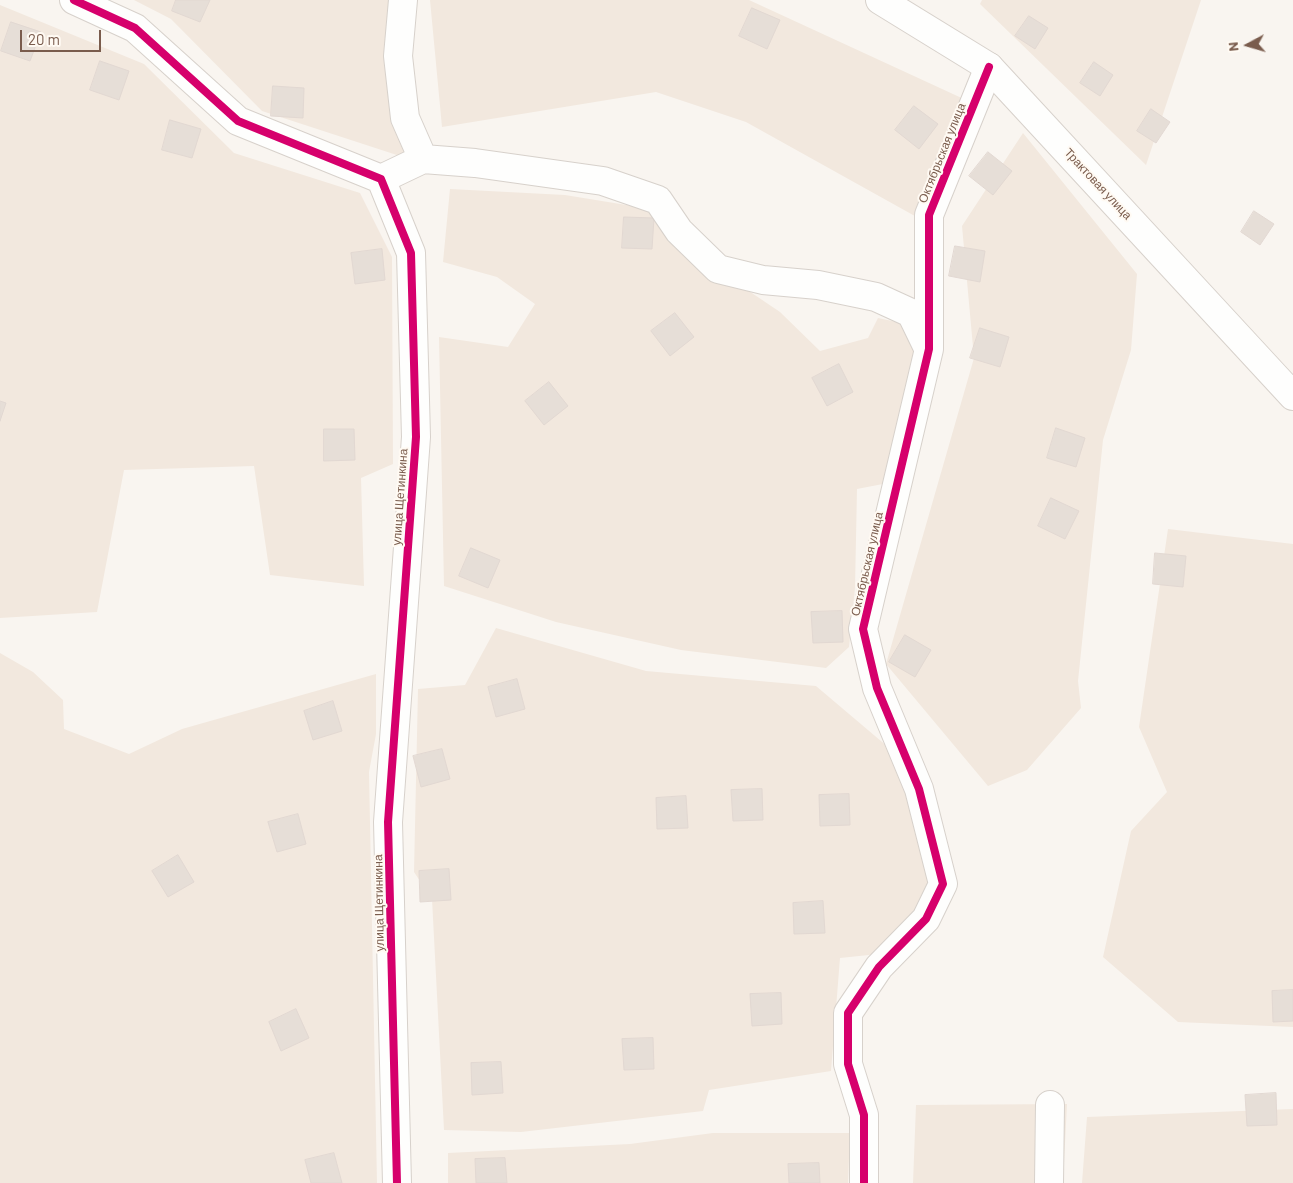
<!DOCTYPE html>
<html>
<head>
<meta charset="utf-8">
<style>
  body { margin:0 }
  #map { position:relative; width:1293px; height:1183px; overflow:hidden; background:#f9f5f0; font-family:Barlow,sans-serif }
  canvas { display:block }
  .north { position:absolute; left:1223px; top:20px; width:50px; height:50px; -webkit-text-stroke:4px #fffaf3; paint-order:stroke; rotate:264deg; font-size:14px; font-weight:700; line-height:20px; text-align:center; color:#7a5c4d }
  .north::after { content:''; display:block; margin:auto; width:18px; height:22px; background:#7a5c4d; clip-path:polygon(50% 0,100% 100%,50% 72%,0 100%) }
  .scale { position:absolute; left:20px; top:30px; width:81px; height:22px; box-sizing:border-box; border:2px solid #7a5c4d; border-top:0; padding-left:6px; font-size:15px; line-height:18px; white-space:nowrap; color:#7a5c4d; -webkit-text-stroke:4px #fffaf3; paint-order:stroke }
</style>
</head>
<body>
<div id="map">
<canvas width="1293" height="1183"></canvas>
<div class="north">N</div>
<div class="scale">20 m</div>
</div>
<script>
const context = document.querySelector('canvas').getContext('2d');
context.lineJoin = 'round';
function fillPath(path, color) {
  context.fillStyle = color;
  context.fill(path, 'evenodd');
}
function trace(path, color, width, dash) {
  context.strokeStyle = color;
  context.lineWidth = width;
  context.lineCap = dash ? 'butt' : 'round';
  context.setLineDash(dash || []);
  context.stroke(path);
}
function write(font, color, halo, rows, align = 'center') {
  context.font = font + ' Barlow,sans-serif';
  context.lineWidth = 4;
  context.setLineDash([]);
  context.textBaseline = 'middle';
  context.strokeStyle = halo;
  context.fillStyle = color;
  for (const [text, x, y, turn = 0] of rows) {
    context.save();
    context.translate(x, y);
    context.rotate((+turn || 0) * Math.PI / 180);
    context.textAlign = isNaN(turn) ? turn : align;
    if (halo) context.strokeText(text, 0, 0);
    context.fillText(text, 0, 0);
    context.restore();
  }
}
fillPath(new Path2D(`
  M134 0H411L406 158 262 111 171 19Z
  M430 0H749L979 106 922 220 746 122 656 92 442 127Z
  M982 0H1201L1146 165 980 4Z
  M0 5 144 64 234 153 360 193 392 257 393 464 361 478 364 586 270 575 254 466 124 470 97 612 0 618Z
  M1023 133 1137 274 1131 350 1103 440 1078 681 1081 708 1027 770 988 786 886 664 974 358 962 226Z
  M450 189 565 195 651 209 694 254 780 312 820 351 868 338 878 318 925 328 888 483 857 489 855 588 849 647 826 668 681 650 556 622 444 586 439 337 508 347 535 304 497 277 443 262Z
  M1168 529 1293 544V1027L1178 1022 1103 957 1131 831 1167 792 1139 727Z
  M496 628 646 671 816 686 888 747 908 774 937 910 907 951 840 958 831 1071 709 1090 703 1111 521 1132 444 1130 432 899 414 872 418 689 465 685Z
  M0 653 33 672 63 700 64 729 129 754 182 729 376 674V734L369 772 377 1183H0Z
  M1067 1104 1063 1183H913L916 1105Z
  M1293 1109V1183H1082L1087 1117Z
  M713 1133H850L848 1183H448V1153L630 1144Z`), '#f2e8de');
const building = new Path2D(`
  M176 0H210L200 22 172 11Z
  M752 8 780 20 767 49 739 36Z
  M1029 16 1048 28 1035 49 1015 36Z
  M11 22 41 32 30 61 1 51Z
  M100 61 129 71 119 100 90 90Z
  M1094 62 1113 75 1100 96 1080 83Z
  M273 86 304 88 303 118 271 116Z
  M914 106 938 124 919 149 895 130Z
  M1151 109 1170 122 1156 143 1137 131Z
  M170 120 201 129 192 158 162 150Z
  M988 152 1012 171 993 195 969 176Z
  M1254 211 1274 224 1260 245 1241 232Z
  M624 217 654 218 652 249 622 248Z
  M955 246 985 251 980 282 949 276Z
  M382 249 385 280 355 284 351 253Z
  M675 313 694 337 670 356 651 331Z
  M980 328 1009 337 1000 367 970 358Z
  M839 364 853 392 827 406 812 378Z
  M549 382 568 406 544 425 525 401Z
  M0 401 6 403 0 421Z
  M1056 428 1085 438 1076 467 1047 458Z
  M324 429H354L355 460 324 461Z
  M1051 498 1079 511 1065 539 1038 526Z
  M471 548 500 560 488 588 459 576Z
  M1155 553 1186 556 1183 587 1153 584Z
  M842 611 843 642 813 643 811 612Z
  M905 635 931 650 915 677 889 662Z
  M517 679 525 709 496 717 488 687Z
  M333 701 342 731 313 740 304 711Z
  M442 749 450 779 421 787 413 756Z
  M762 789 763 820 733 821 731 790Z
  M849 794 850 825 820 826 819 795Z
  M686 796 688 828 657 829 656 798Z
  M298 814 306 844 277 852 268 822Z
  M178 855 194 882 168 897 152 871Z
  M449 869 451 900 420 902 419 871Z
  M823 901 825 933 794 934 793 903Z
  M1293 990V1021L1273 1022 1272 991Z
  M781 993 782 1024 752 1026 750 994Z
  M296 1009 309 1038 281 1051 269 1022Z
  M653 1038 654 1069 624 1070 622 1039Z
  M501 1062 503 1093 472 1095 471 1063Z
  M1276 1093 1277 1125 1247 1126 1245 1095Z
  M334 1153 342 1183H311L305 1160Z
  M505 1158 507 1183H476L475 1159Z
  M819 1163 820 1183H789L788 1164Z`);
fillPath(building, '#e6ded7');
trace(building, '#e2d8d2', 1);
const minor = new Path2D(`
  M74 0 135 28 238 121 381 179 411 253 416 437 388 822 397 1183
  M403 0 398 56 405 118 423 159
  M381 179 423 159 475 163 603 181 658 200 679 231 718 269 763 280 818 285 876 297 911 313 927 346
  M864 1183V1115L848 1064V1013L879 967 926 919 943 884 919 789 877 688 863 629 929 349V215L989 67
  M1049 1183 1050 1105`);
const tertiary = new Path2D(`
  M880 0 989 67 1293 396`);
trace(minor, '#d7d1cb', 30);
trace(tertiary, '#d7d1cb', 30);
trace(minor, '#fefefd', 28);
trace(tertiary, '#fefefd', 28);
trace(new Path2D(`
  M74 0 135 28 238 121 381 179 411 253 416 437 388 822 397 1183
  M864 1183V1115L848 1064V1013L879 967 926 919 943 884 919 789 877 688 863 629 929 349V215L989 67`), '#d6006c', 8);
write('12px', '#7a5c4d', '#fffaf3', [
  ["Октябрьская улица",942,153,-68],
  ["Трактовая улица",1098,184,47],
  ["улица Щетинкина",400,497,-86],
  ["Октябрьская улица",867,564,-77],
  ["улица Щетинкина",379,903,-91]
]);
</script>
</body>
</html>
